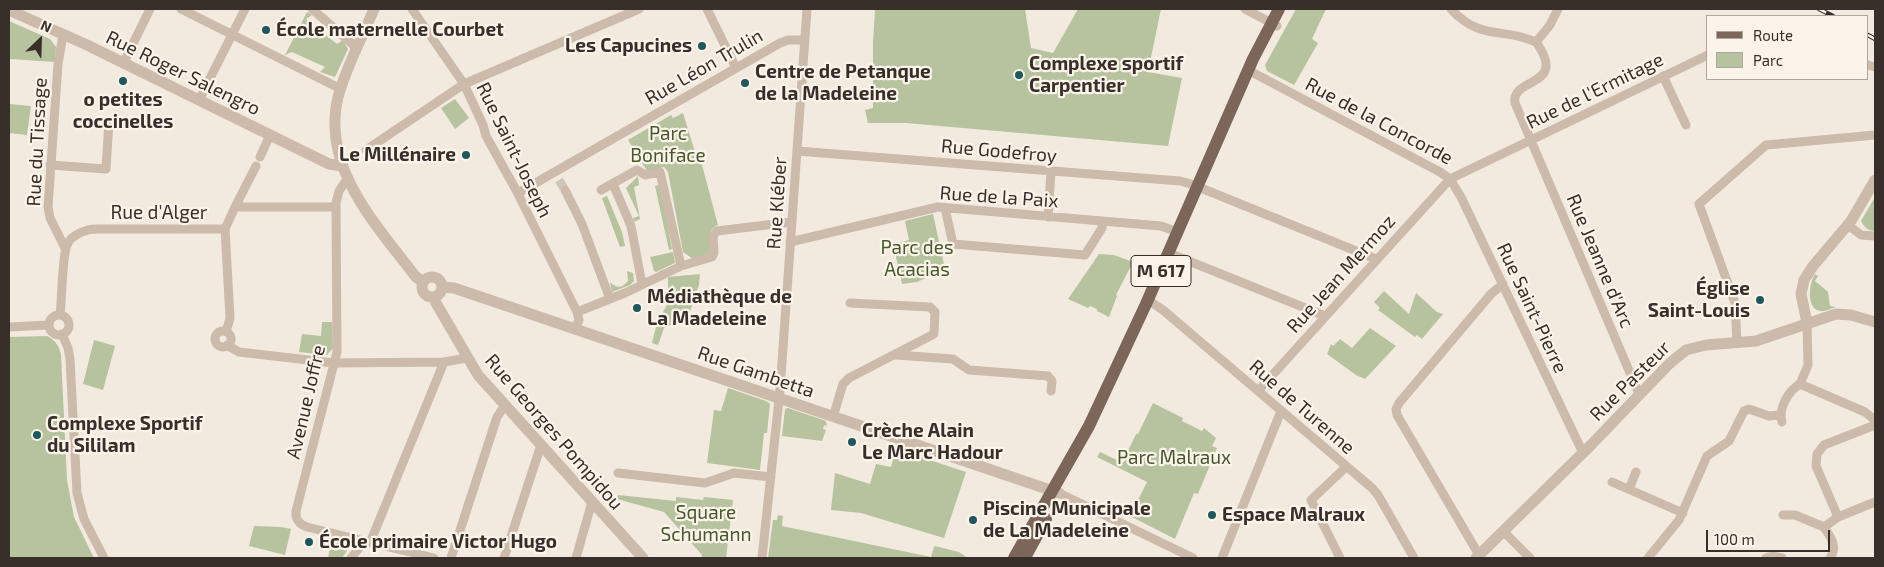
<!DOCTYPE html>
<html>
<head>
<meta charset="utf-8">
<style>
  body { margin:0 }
  #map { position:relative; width:1884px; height:567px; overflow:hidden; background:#f3eadf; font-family:"Exo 2",sans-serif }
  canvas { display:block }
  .frame { position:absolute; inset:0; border:10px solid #392f2a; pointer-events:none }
  .legend { position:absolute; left:1706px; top:15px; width:162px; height:65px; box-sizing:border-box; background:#fbf4eb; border:1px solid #ada59e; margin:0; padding:6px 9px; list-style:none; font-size:15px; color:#392f2a }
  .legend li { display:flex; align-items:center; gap:10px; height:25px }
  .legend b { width:25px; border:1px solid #ada59e }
  .north { position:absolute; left:15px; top:15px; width:50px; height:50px; -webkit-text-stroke:4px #fbf4eb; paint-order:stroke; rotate:24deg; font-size:14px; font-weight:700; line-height:20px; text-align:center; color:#392f2a }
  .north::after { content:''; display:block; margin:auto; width:18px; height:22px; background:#392f2a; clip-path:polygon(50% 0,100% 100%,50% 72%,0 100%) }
  .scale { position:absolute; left:1706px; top:530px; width:124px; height:22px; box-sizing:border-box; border:2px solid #392f2a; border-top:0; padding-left:6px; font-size:15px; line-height:18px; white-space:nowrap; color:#392f2a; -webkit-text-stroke:4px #fbf4eb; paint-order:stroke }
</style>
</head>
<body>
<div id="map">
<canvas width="1884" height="567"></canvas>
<div class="frame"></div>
<ul class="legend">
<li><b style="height:6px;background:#7c665a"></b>Route</li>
<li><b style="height:14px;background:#b6c39e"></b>Parc</li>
</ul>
<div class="north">N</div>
<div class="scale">100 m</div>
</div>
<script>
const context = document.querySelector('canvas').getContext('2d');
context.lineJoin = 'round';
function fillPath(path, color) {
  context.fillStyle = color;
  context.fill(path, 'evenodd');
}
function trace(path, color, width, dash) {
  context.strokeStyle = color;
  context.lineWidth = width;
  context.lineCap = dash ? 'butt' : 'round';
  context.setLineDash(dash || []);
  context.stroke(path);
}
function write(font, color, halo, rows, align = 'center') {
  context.font = font + ' "Exo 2",sans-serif';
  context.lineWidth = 4.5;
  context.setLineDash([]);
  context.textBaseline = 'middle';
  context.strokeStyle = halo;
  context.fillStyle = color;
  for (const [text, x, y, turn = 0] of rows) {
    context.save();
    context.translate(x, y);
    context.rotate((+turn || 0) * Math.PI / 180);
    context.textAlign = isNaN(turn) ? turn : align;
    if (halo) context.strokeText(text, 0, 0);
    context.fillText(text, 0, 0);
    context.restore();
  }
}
fillPath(new Path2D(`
  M875 9H1025L1031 48 1053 53 1078 9H1161L1148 72 1182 78 1168 146 906 123H868L865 110 873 108V43Z
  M1296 9H1326L1312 39 1318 43 1294 85 1267 71 1265 65Z
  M307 12 312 15 306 19 337 44 343 40 348 49 335 77 320 72 325 67 292 52 285 55Z
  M9 21 50 39 56 47 55 62 9 59Z
  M455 99 469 118 455 129 441 108Z
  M9 104 31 106 27 135 9 133Z
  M683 113 698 162 701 161 718 225C706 230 710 242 710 253L693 259 683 252 668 172 664 167 647 171 628 140 671 115 673 118Z
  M638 176 639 185 634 187 640 219 634 222 633 218 639 216 626 188Z
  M660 185 672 249 669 250 655 186Z
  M607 196 622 232 625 246 620 247 602 198Z
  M1875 197V231C1868 231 1864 227 1861 221Z
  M933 214 945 269 917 282 902 284 893 244 909 240 905 221Z
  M673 252 675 263 656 272 654 271 650 257Z
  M1099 254 1114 255 1133 262 1116 295 1117 296 1109 317 1097 311V309L1090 306 1088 308 1068 299Z
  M627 271 633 273 634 281 630 285 612 292 610 282C617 289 622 288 628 281Z
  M700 274 699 285 688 317 664 328 658 345 652 343 657 323 668 303V277Z
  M1815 274 1818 276 1815 281 1828 292 1830 306 1836 307C1832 308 1825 312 1820 311 1806 309 1809 282 1815 274Z
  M1384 291 1409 314 1416 293 1437 312 1443 314 1422 339 1417 335 1415 337 1378 310 1380 308 1374 302Z
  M322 322H332L333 348 327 355 299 352 302 334 321 336Z
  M1370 328 1396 346 1365 379 1356 375 1327 354 1331 344 1333 346 1340 339 1352 348Z
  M47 336C56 341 59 345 61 355L67 480 74 517 94 558H9V337Z
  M94 340 115 346 103 390 83 384Z
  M728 388 766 401 770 404 767 433H764L760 470 707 463 714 410 721 411Z
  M1153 403 1183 418 1182 421 1202 431 1204 428 1216 438 1212 446 1217 448 1198 494 1194 493 1175 539 1130 516 1147 482 1097 457 1100 452 1123 463 1126 458 1125 457 1136 434H1138Z
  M788 408 826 421 827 426 824 425 823 429 826 430 822 441 782 436 785 409Z
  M896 449 966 472 944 538 861 513 831 510 835 473 870 484 876 464 891 467Z
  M618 495 676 501V497L703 500 704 497 733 500 726 558H702V555L664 512 617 499Z
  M778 515 783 516 782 526 931 557 934 547 935 546 959 552 968 558H768L773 520H777Z
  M254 526 281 527 291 529 285 555 249 546Z
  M336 542 348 545 347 551 342 558H328L330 548 334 549Z`), '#b6c39e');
trace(new Path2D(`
  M559 180 565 190`), '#cec5bb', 9, [9, 4.5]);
trace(new Path2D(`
  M181 9 341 89
  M312 9 357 48
  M412 9 464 84 483 125 486 136 516 190 577 312
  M707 9 736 68
  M1245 9 1277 26
  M1451 9C1480 41 1503 27 1536 42 1569 88 1510 77 1515 103L1639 394
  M63 35 58 64 48 207 50 218 65 248
  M1536 42 1550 25 1558 9
  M124 62 150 9
  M1868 65 1875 67
  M1248 70 1440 172 1450 179 1461 197 1583 453
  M1663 76 1686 125
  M199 100 245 9
  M366 150 464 84 639 9
  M797 151 1180 181 1191 184 1376 259
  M260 157 270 135
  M50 165 106 169 109 121
  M347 179 339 191 336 203 337 352 296 511C295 520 299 524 307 527L434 558
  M613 184 631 226 642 284
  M565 190 582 224 610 299
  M518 193 780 43 788 40H805
  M235 207 256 166
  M945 208 953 244 1085 255 1102 228V222
  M1048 217 1051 171
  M1848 225 1861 235 1875 236
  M225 229 230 318 226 332
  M790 242 938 207 1161 226 1178 232
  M1169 253 1325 316
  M681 266 712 257 714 253 713 236 717 231 791 222
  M1148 300 1163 310 1372 488 1378 495 1414 558
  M60 315C62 300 62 257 67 245 71 235 86 229 96 229H225L235 207H336
  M49 325a10 10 0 1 1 20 0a10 10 0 1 1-20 0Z
  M9 327 49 325
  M575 329 579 320 577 312 625 293 681 266 660 172 645 175 637 170 601 190
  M215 339a8 8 0 1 1 16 0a8 8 0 1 1-16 0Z
  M62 334 68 348 70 359 77 493 84 519 104 558
  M1737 343 1735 303 1699 204 1766 145 1875 135
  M227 345 239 352 334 363 444 362 467 358
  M896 355 953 359 969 370 1048 376 1052 381 1051 391
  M1800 384 1865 412 1875 420
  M1800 384 1808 365 1807 323
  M1258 391 1450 179 1708 55
  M833 417 843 384 849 378 934 334 935 312 930 307 850 303
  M1782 422C1778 409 1788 391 1800 384
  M618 473 705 483 734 473 771 477
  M1612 482 1683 513
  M1629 489 1636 472
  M1059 493 1193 558
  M1783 515H1795L1824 527
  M1838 517 1816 466 1817 454 1824 445 1875 425
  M1824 527 1838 517 1875 502
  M1824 527C1831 538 1838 546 1830 558
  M1503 531 1530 558
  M370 543 444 362
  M1479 555 1397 415 1396 409 1399 403 1491 294 1503 284
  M351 558 364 542
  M451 558 497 417 505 405
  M504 558 541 445
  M576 558 592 502
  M762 558 780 390 807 9
  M1222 558 1281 411
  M1340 558 1311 500 1346 467
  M1648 558 1679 520 1707 456 1729 441 1744 411 1749 409 1769 416 1780 415
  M1766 558 1772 556 1782 558`), '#ccbaaa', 9);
trace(new Path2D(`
  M374 9C362 38 346 67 338 97 321 168 376 224 415 276L423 282
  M9 10 87 45 329 164 342 166
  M422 287a10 10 0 1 1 20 0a10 10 0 1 1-20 0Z
  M442 287 454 288 1059 493
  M434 297 436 303 478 375 643 558
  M1807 323 1801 294 1804 280 1813 266 1851 221 1875 180
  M1476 558 1591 445 1669 364 1686 350 1706 345 1756 341 1836 314 1851 315 1875 322`), '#ccbaaa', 11);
trace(new Path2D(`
  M1027 554 1046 519
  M1014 558 1089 426 1146 304 1253 59 1279 9`), '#7c665a', 12);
const rail = new Path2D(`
  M1819 9 1833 16
  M1868 35 1875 39`);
trace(rail, '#392f2a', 4.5);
trace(rail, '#fbf4eb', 2.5, [8]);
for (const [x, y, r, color] of [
  [266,30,5,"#1e575c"],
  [702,46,5,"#1e575c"],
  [1019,75,5,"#1e575c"],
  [123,81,5,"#1e575c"],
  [745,83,5,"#1e575c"],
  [466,155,5,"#1e575c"],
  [1760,300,5,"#1e575c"],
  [637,308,5,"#1e575c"],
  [37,435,5,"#1e575c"],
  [852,442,5,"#1e575c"],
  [1212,515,5,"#1e575c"],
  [973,520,5,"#1e575c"],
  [309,542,5,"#1e575c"]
]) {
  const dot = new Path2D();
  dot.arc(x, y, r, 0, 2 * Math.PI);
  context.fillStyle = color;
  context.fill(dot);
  trace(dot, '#fbf4eb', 2);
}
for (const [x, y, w] of [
  [1161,271,60]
]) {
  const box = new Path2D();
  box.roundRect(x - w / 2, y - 15.5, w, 31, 4);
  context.fillStyle = '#fbf4eb';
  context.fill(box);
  trace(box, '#392f2a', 1);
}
write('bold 18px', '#392f2a', null, [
  ["M 617",1161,271]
]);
write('bold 19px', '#392f2a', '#fbf4eb', [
  ["École maternelle Courbet",276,30],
  ["Les Capucines",692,46,"right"],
  ["Complexe sportif",1029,64],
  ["Carpentier",1029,86],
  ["Centre de Petanque",755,72],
  ["de la Madeleine",755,94],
  ["o petites",123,100,"center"],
  ["coccinelles",123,122,"center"],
  ["Le Millénaire",456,155,"right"],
  ["Église",1750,289,"right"],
  ["Saint-Louis",1750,311,"right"],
  ["Médiathèque de",647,297],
  ["La Madeleine",647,319],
  ["Complexe Sportif",47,424],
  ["du Sililam",47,446],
  ["Crèche Alain",862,431],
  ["Le Marc Hadour",862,453],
  ["Piscine Municipale",983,509],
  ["de La Madeleine",983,531],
  ["Espace Malraux",1222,515],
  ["École primaire Victor Hugo",319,542]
], 'left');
write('19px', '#392f2a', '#fbf4eb', [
  ["Rue Léon Trulin",704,67,-30],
  ["Rue Roger Salengro",183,73,26],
  ["Rue de l'Ermitage",1595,91,-26],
  ["Rue de la Concorde",1379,121,28],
  ["Rue du Tissage",37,142,-87],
  ["Rue Saint-Joseph",514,150,64],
  ["Rue Godefroy",999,151,5],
  ["Rue de la Paix",999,197,4],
  ["Rue Kléber",777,203,-86],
  ["Rue d'Alger",159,213],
  ["Rue Jeanne d'Arc",1600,261,67],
  ["Rue Jean Mermoz",1341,274,-48],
  ["Rue Saint-Pierre",1532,308,65],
  ["Rue Gambetta",756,372,19],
  ["Rue Pasteur",1630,381,-45],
  ["Avenue Joffre",306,402,-77],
  ["Rue de Turenne",1302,407,41],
  ["Rue Georges Pompidou",554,432,49]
]);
write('19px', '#48582d', '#fbf4eb', [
  ["Parc",668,134],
  ["Boniface",668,156],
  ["Parc des",917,248],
  ["Acacias",917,270],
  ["Parc Malraux",1174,458],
  ["Square",706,513],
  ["Schumann",706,535]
]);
</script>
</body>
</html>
